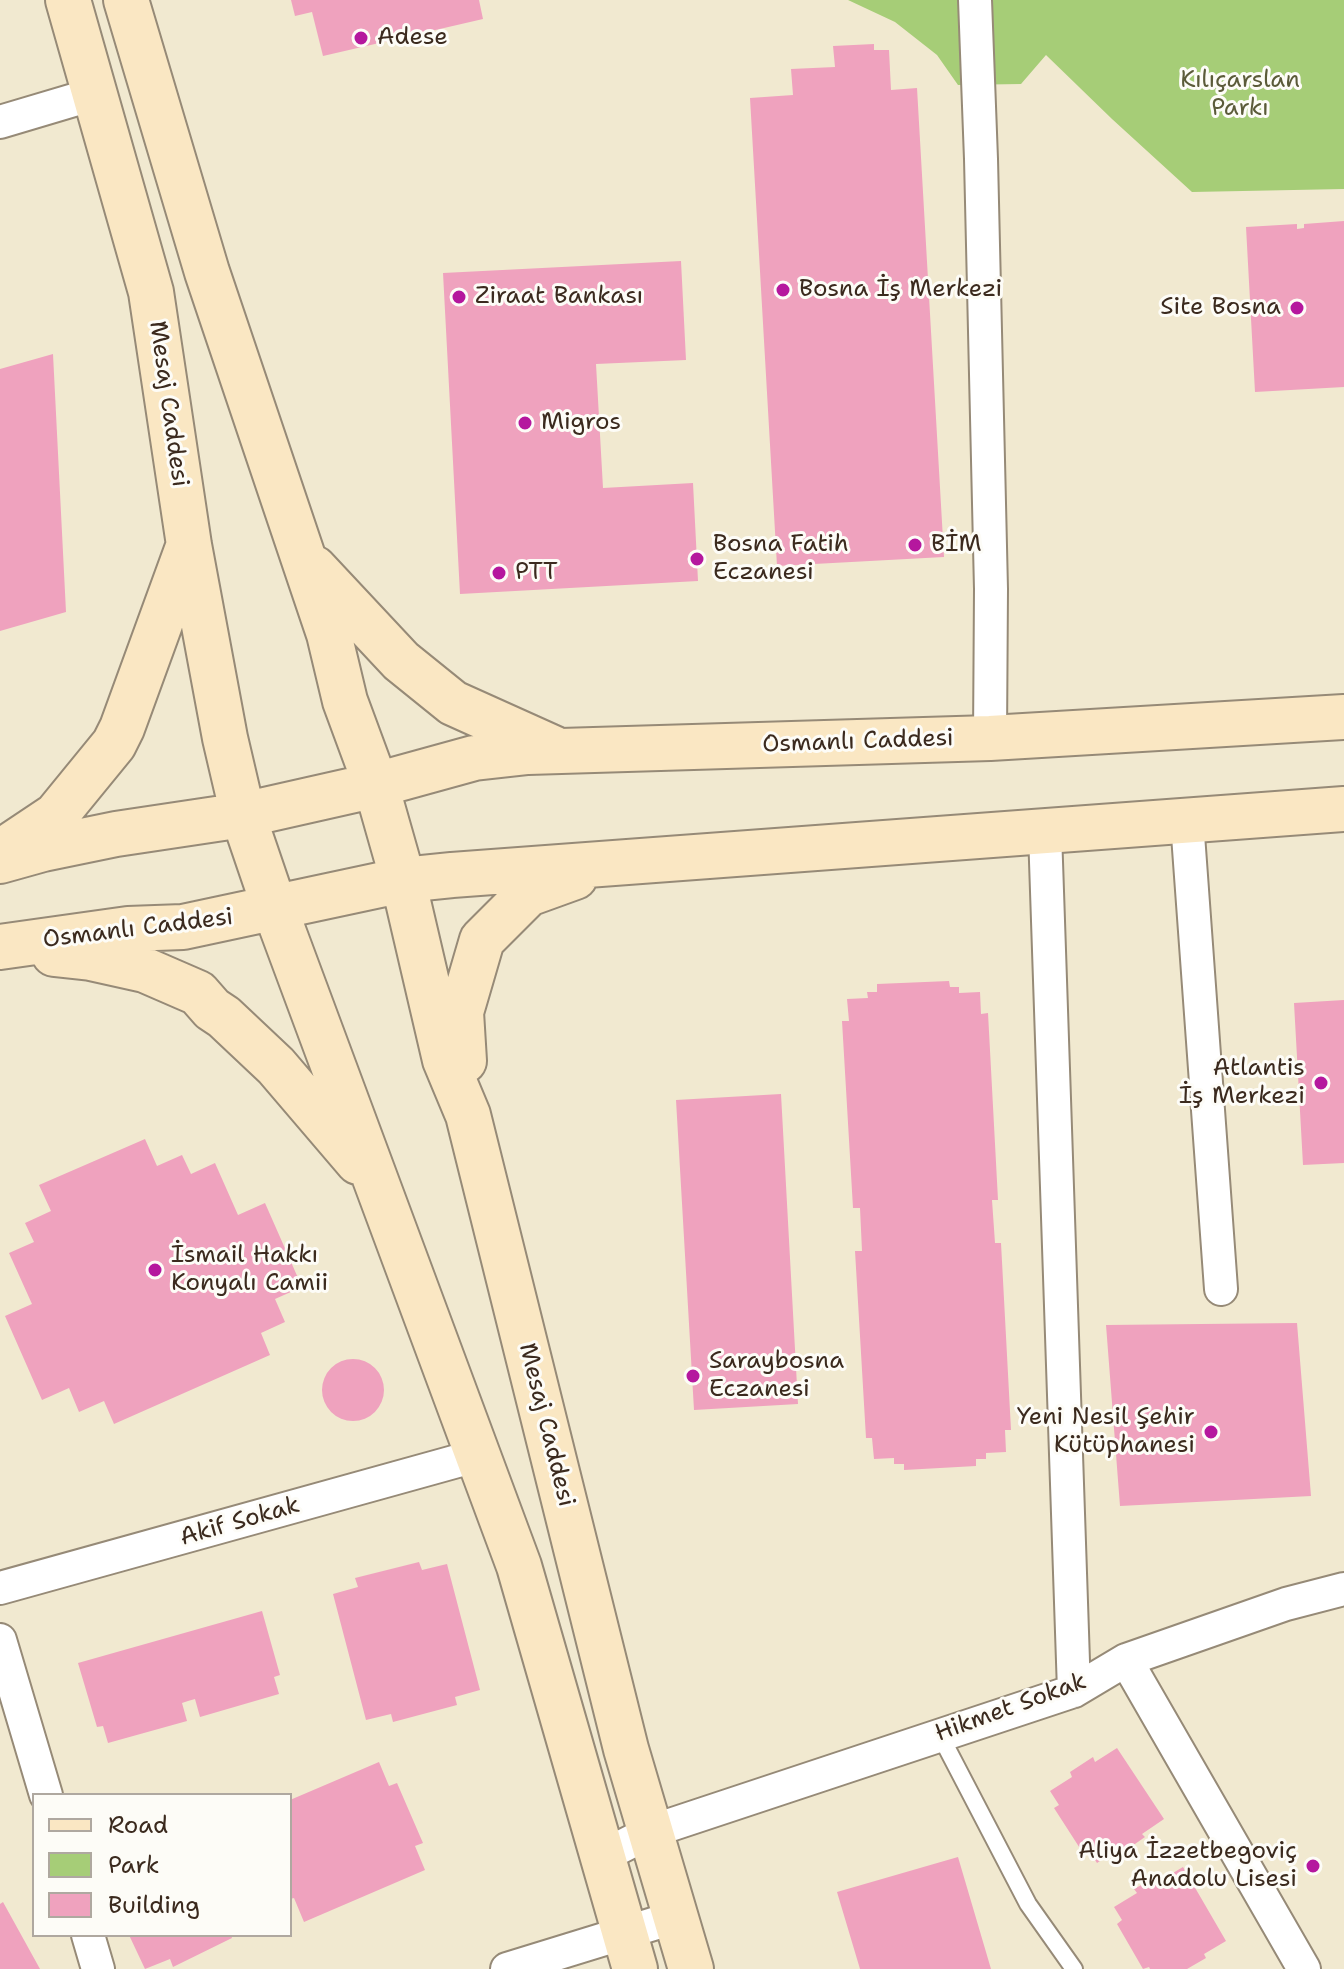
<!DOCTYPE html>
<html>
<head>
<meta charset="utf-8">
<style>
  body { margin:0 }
  #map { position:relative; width:1344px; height:1969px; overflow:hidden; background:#f1e9d0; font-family:"Shantell Sans",sans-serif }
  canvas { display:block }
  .legend { position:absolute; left:32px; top:1793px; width:260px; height:144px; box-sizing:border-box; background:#fdfcf7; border:2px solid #afa8a0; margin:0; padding:10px 14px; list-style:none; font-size:24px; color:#3b2a1e }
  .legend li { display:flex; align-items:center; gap:16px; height:40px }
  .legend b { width:40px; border:2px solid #afa8a0 }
</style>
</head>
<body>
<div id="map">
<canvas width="1344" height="1969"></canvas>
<ul class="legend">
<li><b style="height:10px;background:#fae7c3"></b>Road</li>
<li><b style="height:22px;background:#a6cd77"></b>Park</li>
<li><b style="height:22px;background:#efa2be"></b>Building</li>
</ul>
</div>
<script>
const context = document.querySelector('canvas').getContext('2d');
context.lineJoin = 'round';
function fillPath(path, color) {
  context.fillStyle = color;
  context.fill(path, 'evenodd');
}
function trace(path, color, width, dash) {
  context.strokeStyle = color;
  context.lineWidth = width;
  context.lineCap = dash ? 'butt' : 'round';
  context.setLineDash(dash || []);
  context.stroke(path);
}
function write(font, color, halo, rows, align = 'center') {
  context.font = font + ' "Shantell Sans",sans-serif';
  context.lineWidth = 6;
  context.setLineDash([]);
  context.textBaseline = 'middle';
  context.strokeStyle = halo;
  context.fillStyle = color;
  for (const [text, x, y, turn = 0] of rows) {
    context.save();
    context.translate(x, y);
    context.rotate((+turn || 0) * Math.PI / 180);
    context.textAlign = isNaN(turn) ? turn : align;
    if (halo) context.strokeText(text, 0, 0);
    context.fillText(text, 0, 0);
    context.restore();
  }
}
fillPath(new Path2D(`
  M848 0H1344V189L1192 192 1112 119 1046 55 1021 84 958 85 937 55 895 22Z`), '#a6cd77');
fillPath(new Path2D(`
  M291 0H479L483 19 323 56 312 12 295 16Z
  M874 44V50H889L891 90 917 88 944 557 777 566 750 98 793 95 791 69 835 67 833 46Z
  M1344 221V387L1255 392 1246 227 1297 224V229L1304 228V224Z
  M681 261 686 360 596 364 603 488 693 483 698 581 460 594 443 273Z
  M53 354 66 612 0 631V369Z
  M949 981 950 987H959V993L980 992 981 1014 988 1013 998 1200H992L995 1243H1001L1011 1430H1005L1006 1452 986 1453V1459H976V1466L904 1470V1464H894V1458L874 1459 872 1438H866L855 1251H862L860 1208H853L842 1021H849L847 999 868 998 867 992H877V984Z
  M1344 1000V1163L1303 1165 1294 1003Z
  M781 1094 798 1404 694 1410 676 1100Z
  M145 1139 157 1166 182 1155 191 1174 215 1163 238 1215 265 1203 302 1287 275 1299 285 1322 261 1333 270 1355 114 1424 104 1401 79 1412 69 1388 42 1400 5 1316 32 1304 9 1253 34 1242 25 1223 51 1211 39 1185Z
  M1297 1323 1311 1496 1120 1506 1106 1325Z
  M322 1390a31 31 0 1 1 62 0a31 31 0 1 1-62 0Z
  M419 1562 422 1570 447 1564 480 1690 455 1697 457 1705 393 1722 391 1714 366 1720 333 1594 358 1587 355 1578Z
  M262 1611 280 1675 274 1677 279 1694 200 1717 195 1699 188 1701 182 1703 187 1721 108 1743 103 1726 97 1727 78 1663Z
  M1117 1748 1164 1819 1142 1834 1145 1837 1122 1853 1119 1848 1097 1863 1088 1849 1083 1853 1054 1808 1059 1805 1050 1791 1072 1777 1070 1772 1093 1757 1095 1762Z
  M379 1762 389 1786 397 1783 423 1843 415 1846 425 1870 304 1922 294 1898 290 1899V1800Z
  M958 1857 991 1969H860L837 1892Z
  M1183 1867 1226 1941 1204 1954 1206 1958 1187 1969H1150L1149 1967 1143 1969 1117 1924 1122 1920 1114 1907 1137 1893 1134 1889 1158 1876 1161 1880Z
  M3 1902 40 1969H0V1904Z
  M129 1935H231L232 1938 173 1967 170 1959 145 1969Z`), '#efa2be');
const lane = new Path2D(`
  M940 1735 1028 1904 1074 1969`);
const street = new Path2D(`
  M975 0 981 159 991 589 990 738
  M0 122 94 94
  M1187 821 1221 1289
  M1045 832 1074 1691
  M0 1588 479 1455
  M0 1640 46 1795
  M1126 1660 1304 1969
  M603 1856 652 1831 1074 1691 1126 1660 1286 1604 1344 1589
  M88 1935 98 1969
  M507 1969 676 1917`);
const secondary = new Path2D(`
  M68 0 151 292 189 545 225 738 243 815 275 909 519 1566 635 1969
  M126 0 207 272 329 634 345 701 376 785 403 880 445 1060 468 1115 626 1749 691 1969
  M314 568 401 661 453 703 553 748
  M5 849 56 815 114 744 122 728 188 547
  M0 861 43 849 116 834 243 815 376 785 474 758 528 752 990 738 1344 717
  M0 947 128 929 183 927 403 880 452 875 1344 809
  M54 954 91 958 145 970 198 993 212 1009 224 1017 276 1066 358 1162
  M464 1061 461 1012 482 940 528 894 575 877`);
trace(lane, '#968a77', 20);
trace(street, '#968a77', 36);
trace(secondary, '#968a77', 48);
trace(lane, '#fff', 16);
trace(street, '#fff', 32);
trace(secondary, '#fae7c3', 44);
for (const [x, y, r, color] of [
  [361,38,8,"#b5179e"],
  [783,290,8,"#b5179e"],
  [459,297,8,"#b5179e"],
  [1297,308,8,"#b5179e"],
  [525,423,8,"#b5179e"],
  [915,545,8,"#b5179e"],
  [697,559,8,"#b5179e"],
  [499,573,8,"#b5179e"],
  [1321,1083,8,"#b5179e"],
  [155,1270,8,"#b5179e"],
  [693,1376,8,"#b5179e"],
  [1211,1432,8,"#b5179e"],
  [1313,1866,8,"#b5179e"]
]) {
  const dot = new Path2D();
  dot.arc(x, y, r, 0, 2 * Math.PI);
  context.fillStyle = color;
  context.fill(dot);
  trace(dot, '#fdfcf7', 3);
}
write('24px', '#3b2a1e', '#fdfcf7', [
  ["Adese",377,38],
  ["Bosna İş Merkezi",799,290],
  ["Ziraat Bankası",475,297],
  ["Site Bosna",1281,308,"right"],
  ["Migros",541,423],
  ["Bosna Fatih",713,545],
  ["Eczanesi",713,573],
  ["BİM",931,545],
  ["PTT",515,573],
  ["Atlantis",1305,1069,"right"],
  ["İş Merkezi",1305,1097,"right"],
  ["İsmail Hakkı",171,1256],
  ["Konyalı Camii",171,1284],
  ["Saraybosna",709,1362],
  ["Eczanesi",709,1390],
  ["Yeni Nesil Şehir",1195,1418,"right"],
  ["Kütüphanesi",1195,1446,"right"],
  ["Aliya İzzetbegoviç",1297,1852,"right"],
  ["Anadolu Lisesi",1297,1880,"right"]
], 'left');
write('24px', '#5b5b39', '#fdfcf7', [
  ["Kılıçarslan",1240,81],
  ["Parkı",1240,109]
]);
write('24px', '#3b2a1e', '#fdfcf7', [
  ["Mesaj Caddesi",168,404,82],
  ["Osmanlı Caddesi",858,742,-2],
  ["Osmanlı Caddesi",138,929,-7],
  ["Mesaj Caddesi",546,1425,76],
  ["Akif Sokak",240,1522,-16],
  ["Hikmet Sokak",1011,1708,-20]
]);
</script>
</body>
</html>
